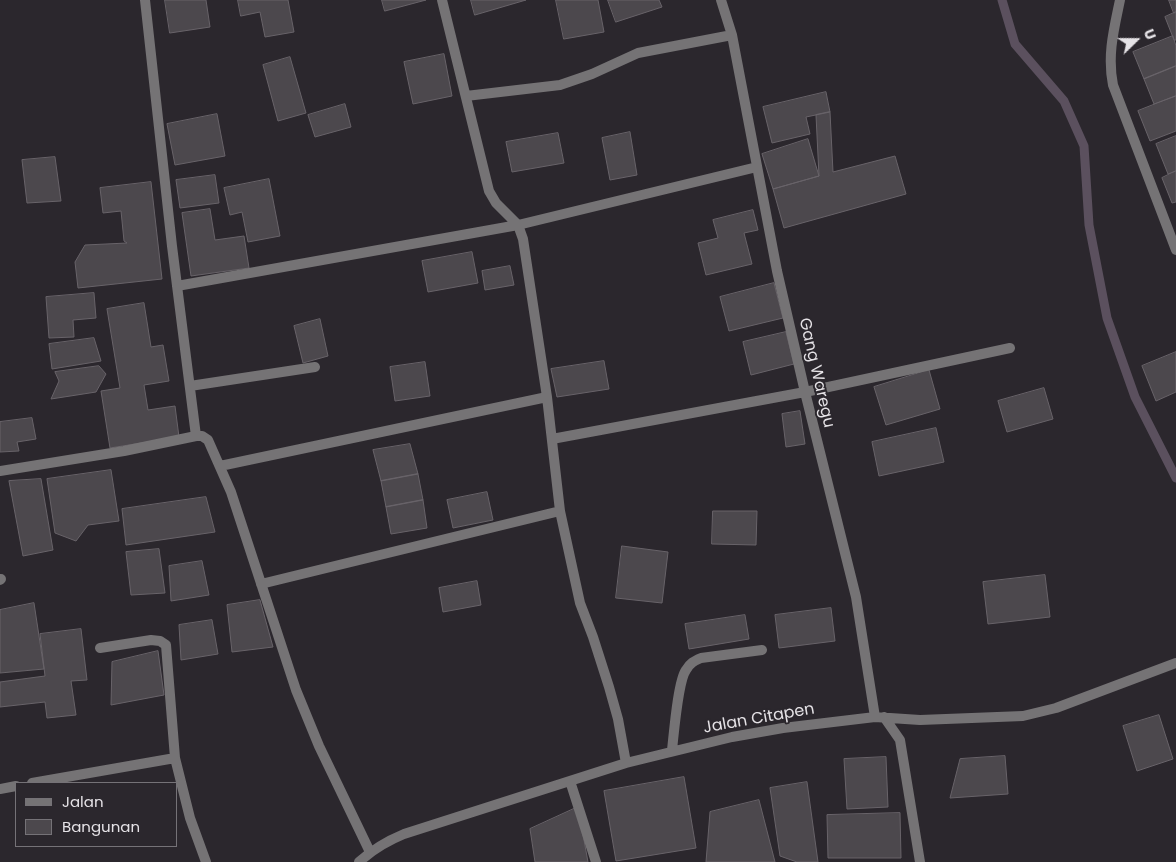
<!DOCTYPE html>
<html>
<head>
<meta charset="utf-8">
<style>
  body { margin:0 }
  #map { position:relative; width:1176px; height:862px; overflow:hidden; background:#2b272d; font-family:Poppins,sans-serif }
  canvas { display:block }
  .legend { position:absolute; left:15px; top:782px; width:162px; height:65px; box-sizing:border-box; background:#2b272d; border:1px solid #757277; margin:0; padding:6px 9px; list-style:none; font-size:15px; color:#e5e2e6 }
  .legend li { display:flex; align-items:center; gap:10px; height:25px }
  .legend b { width:25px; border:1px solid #757277 }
  .north { position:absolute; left:1111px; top:15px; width:50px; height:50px; -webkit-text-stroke:4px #2b272d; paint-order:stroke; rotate:68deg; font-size:14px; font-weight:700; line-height:20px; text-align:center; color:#e5e2e6 }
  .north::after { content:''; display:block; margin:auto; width:18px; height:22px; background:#e5e2e6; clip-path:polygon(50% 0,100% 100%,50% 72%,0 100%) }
</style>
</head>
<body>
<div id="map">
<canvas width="1176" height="862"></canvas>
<ul class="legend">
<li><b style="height:6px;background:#757375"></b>Jalan</li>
<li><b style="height:14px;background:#4c484d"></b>Bangunan</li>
</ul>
<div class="north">U</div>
</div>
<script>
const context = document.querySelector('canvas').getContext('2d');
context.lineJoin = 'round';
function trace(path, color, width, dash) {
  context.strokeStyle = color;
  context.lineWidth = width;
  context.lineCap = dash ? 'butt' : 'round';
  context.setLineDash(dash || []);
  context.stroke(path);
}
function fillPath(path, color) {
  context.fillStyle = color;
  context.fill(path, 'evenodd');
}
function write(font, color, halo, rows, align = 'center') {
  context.font = font + ' Poppins,sans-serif';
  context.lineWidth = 4;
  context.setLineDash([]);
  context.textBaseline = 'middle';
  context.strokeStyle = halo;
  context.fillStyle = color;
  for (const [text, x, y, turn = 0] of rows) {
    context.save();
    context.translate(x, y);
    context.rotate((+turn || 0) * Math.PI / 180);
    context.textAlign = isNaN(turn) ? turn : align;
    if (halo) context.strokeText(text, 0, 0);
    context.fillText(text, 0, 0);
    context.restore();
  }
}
trace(new Path2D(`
  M1002 0 1015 44 1064 101 1084 146 1089 225 1107 318 1135 397 1176 478`), '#5b505e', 9);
const building = new Path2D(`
  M165 0H206L210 27 170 33Z
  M238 0H288L294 32 265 37 260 12 241 16Z
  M382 0H426L385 11Z
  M471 0H526L475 15Z
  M556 0H598L604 32 564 39Z
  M608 0H659L662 7 616 22Z
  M1169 0H1176V12L1174 13Z
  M1176 12V40H1174L1165 17Z
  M1173 36 1176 46V66L1144 79 1133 52Z
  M444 54 452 96 413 104 404 62Z
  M290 57 306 113 278 121 263 65Z
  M1176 66V96L1154 104 1144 79Z
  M826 92 830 112 806 117 810 134 772 143 763 107Z
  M1176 96V131L1150 141 1138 111Z
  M345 104 351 127 315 137 308 115Z
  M830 112 833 172 895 156 906 194 784 228 773 189 819 176 816 115Z
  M217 114 225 156 175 165 167 124Z
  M630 132 637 175 610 180 602 138Z
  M558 133 564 163 512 172 506 142Z
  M1176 136V171L1168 174 1156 144Z
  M808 139 819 176 773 189 762 154Z
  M55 157 61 201 27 203 22 160Z
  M1176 171V202L1172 203 1162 178Z
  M215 175 219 203 180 208 176 180Z
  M269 179 280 236 248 242 242 212 230 215 224 188Z
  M151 182 162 279 78 288 75 262 85 245 127 243 124 241 121 211 103 213 100 188Z
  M210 209 215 240 244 236 249 268 191 276 182 213Z
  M753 210 758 230 744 233 752 264 706 275 698 243 718 238 713 220Z
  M472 252 478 283 428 292 422 261Z
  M510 266 514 285 485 290 482 271Z
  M774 283 783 318 729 331 720 297Z
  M94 293 96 318 73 320 74 337 49 338 46 297Z
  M144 303 151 347 163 345 169 381 144 385 148 410 175 406 179 437 110 448 101 391 120 388 107 309Z
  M320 319 328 356 303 363 294 326Z
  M786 332 794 364 751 375 743 342Z
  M94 338 101 361 52 369 49 344Z
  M1176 352V392L1156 401 1142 366Z
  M604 361 609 389 557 397 551 369Z
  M425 362 430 396 395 401 390 367Z
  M99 366 106 374 96 392 51 399 59 381 55 372Z
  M929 370 940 409 886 425 874 387Z
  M1044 388 1053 419 1007 432 998 401Z
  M800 411 805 444 786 447 782 414Z
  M32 418 36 439 17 442 19 451 0 452V422Z
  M936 428 944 462 879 476 872 442Z
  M410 444 418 474 381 481 373 450Z
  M111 470 119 521 88 525 76 541 55 533 47 479Z
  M418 474 423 500 386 507 381 481Z
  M41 479 53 550 23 556 9 481Z
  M487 492 493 520 453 528 447 500Z
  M206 497 215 532 126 545 122 509Z
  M423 500 427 528 391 534 386 507Z
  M713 511H757L756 545 712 544Z
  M622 546 668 552 662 603 616 598Z
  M159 549 165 593 131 595 126 552Z
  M202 561 209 595 171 601 169 566Z
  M1045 575 1050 617 988 624 983 582Z
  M477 581 481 605 443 612 439 588Z
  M260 600 273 647 232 652 227 605Z
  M34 603 44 669 0 673V610Z
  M831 608 835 641 779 648 775 615Z
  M745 615 749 639 689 649 685 624Z
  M212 620 218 654 181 660 179 625Z
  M81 629 87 680 71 681 76 715 47 718 45 702 0 707V682L45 676 40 634Z
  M158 651 164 695 111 705 112 662Z
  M1159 715 1173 759 1137 771 1123 726Z
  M1005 756 1008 794 950 798 960 759Z
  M886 757 888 807 847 809 844 759Z
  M684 777 696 848 616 861 604 791Z
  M807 782 818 862H797L780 856 770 788Z
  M759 800 775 862H706L710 812Z
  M578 807 588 862H535L530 829Z
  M900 813 901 858H828L827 815Z`);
fillPath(building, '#4c484d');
trace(building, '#686369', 1);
trace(new Path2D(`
  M145 0 172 246 196 436
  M442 0 489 191 496 203 518 225 523 239 547 397 560 511 580 603 593 637 609 687 618 719 626 763
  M721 0 732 35 777 271 805 392 856 597 875 717
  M1120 0C1114 29 1107 55 1113 85L1176 250
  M466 96 560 85 592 74 638 53 732 35
  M177 286 518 225 757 167
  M190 386 315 367
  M552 439 805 392 1010 348
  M220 466 547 397
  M0 471 124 451 196 436H202L208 440 231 492 296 690 319 746 370 852
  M0 580 1 579
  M261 584 560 511
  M100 648 151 640 160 641 166 645 175 758 190 818 206 862
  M884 717 900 740 920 862
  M672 750C674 733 678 681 686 670 690 663 694 661 701 658L762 650
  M570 781 596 862
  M32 783 175 758
  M0 789 16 786
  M359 862C372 850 387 841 404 834L626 763 732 737 783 728 875 717 920 720 1023 716 1056 708 1176 663`), '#757375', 10);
write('16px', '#e5e2e6', '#2b272d', [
  ["Gang Waregu",816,373,77],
  ["Jalan Citapen",759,719,-10]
]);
</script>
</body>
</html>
